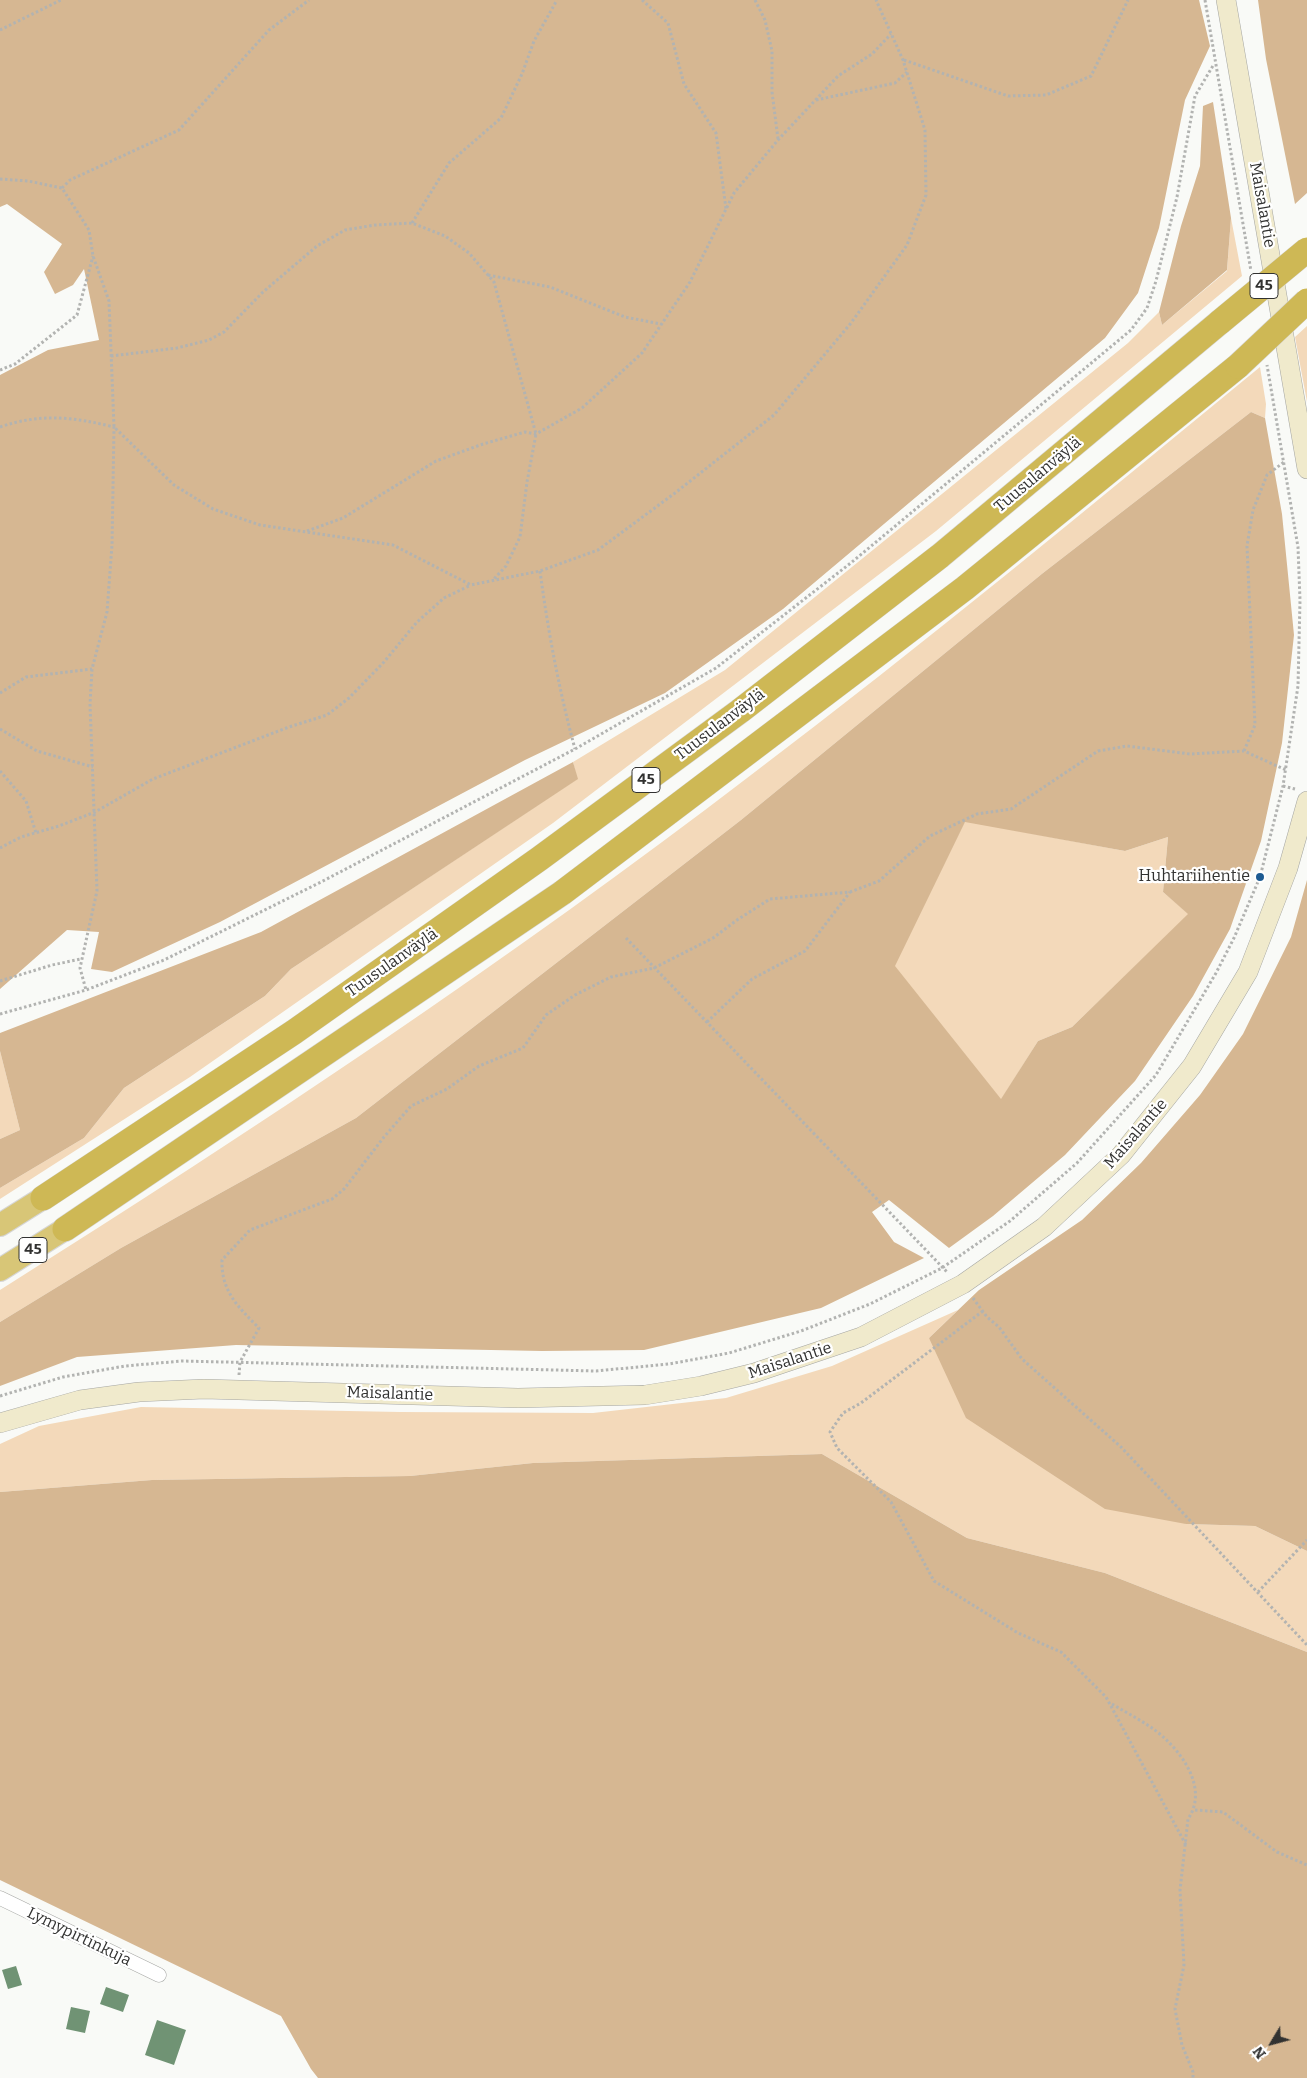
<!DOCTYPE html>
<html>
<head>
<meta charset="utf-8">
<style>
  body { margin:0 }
  #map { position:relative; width:1307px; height:2078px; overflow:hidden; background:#f9faf7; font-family:Bitter,serif }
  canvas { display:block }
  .north { position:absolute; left:1247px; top:2018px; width:50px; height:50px; -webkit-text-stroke:4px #fff; paint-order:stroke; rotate:233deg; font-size:14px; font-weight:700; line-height:20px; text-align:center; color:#323231 }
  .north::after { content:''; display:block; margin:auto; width:18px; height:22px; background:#323231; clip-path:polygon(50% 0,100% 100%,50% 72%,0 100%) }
</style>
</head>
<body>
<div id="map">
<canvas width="1307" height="2078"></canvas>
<div class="north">N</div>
</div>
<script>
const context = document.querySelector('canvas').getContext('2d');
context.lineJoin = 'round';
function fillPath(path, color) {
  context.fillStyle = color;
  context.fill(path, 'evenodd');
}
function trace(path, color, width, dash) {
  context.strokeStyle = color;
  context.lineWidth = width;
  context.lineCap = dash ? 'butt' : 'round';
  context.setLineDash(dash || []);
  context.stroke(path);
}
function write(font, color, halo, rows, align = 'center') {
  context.font = font + ' Bitter,serif';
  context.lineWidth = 4.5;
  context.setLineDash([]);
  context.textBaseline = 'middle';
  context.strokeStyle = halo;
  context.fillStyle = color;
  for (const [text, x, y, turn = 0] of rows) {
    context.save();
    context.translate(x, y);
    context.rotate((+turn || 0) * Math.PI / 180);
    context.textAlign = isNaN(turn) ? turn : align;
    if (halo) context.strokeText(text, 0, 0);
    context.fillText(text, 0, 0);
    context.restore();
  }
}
fillPath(new Path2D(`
  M1231 218 1242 276 936 531 553 823 190 1077 0 1199V1188L84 1138 124 1088 265 996 291 969 577 779 573 762 725 670 1128 343 1159 312 1162 325 1227 271Z
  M1307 326V402L1295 337Z
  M1260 367 1266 404 1265 418 1251 412 1043 573 741 820 356 1118 121 1248 0 1322V1290C257 1128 510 960 751 775 924 644 1092 505 1260 367Z
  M965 821 1125 851 1168 837 1163 892 1189 914 1072 1027 1038 1041 1001 1100 894 966Z
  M0 1051 20 1130 0 1139Z
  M958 1310 929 1338 1186 1524 1255 1526 1307 1551V1652L1105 1573 967 1538 822 1454 533 1463 410 1476 152 1480 0 1492V1444L39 1426 141 1407 400 1412 593 1413 726 1398 832 1366Z`), '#f3d9ba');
fillPath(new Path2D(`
  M0 0H1199L1210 46 1185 100 1159 228 1138 293 1105 338 783 609 665 693 525 760 220 922 112 972 91 969 99 932 67 930 0 989V375L48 350 99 340 84 269 73 285 55 294 44 272 62 244 7 204 0 207Z
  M1258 0H1307V193L1295 204 1266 59Z
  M1213 102 1231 218 1227 270 1162 325 1159 312 1181 226 1200 166 1203 106Z
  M1251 412 1265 418 1282 514 1294 635 1282 743 1261 841 1230 929 1193 996 1135 1081 1065 1155 993 1216 949 1248 889 1200 872 1212 894 1242 924 1258 821 1308 644 1350 542 1351 236 1345 77 1357 0 1386V1322L121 1248 356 1118 741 820 1043 573ZM965 822 1125 851 1168 837 1163 892 1188 914 1072 1027 1038 1041 1001 1099 895 966Z
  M573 762 578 779 291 969 265 996 124 1088 84 1138 0 1188V1139L20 1130 0 1051V1033L261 932Z
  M1307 880V1551L1255 1526 1186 1524 1105 1509 966 1418 929 1338 979 1290 1082 1220 1141 1163 1200 1095 1243 1034 1291 937Z
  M822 1454 967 1538 1105 1573 1307 1652V2078H318L311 2069 281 2016 0 1880V1492L152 1480 410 1476 533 1463Z`), '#d6b792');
fillPath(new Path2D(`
  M16 1966 22 1985 8 1989 2 1970Z
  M106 1987 129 1995 123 2012 100 2004Z
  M71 2007 90 2011 85 2033 66 2029Z
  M157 2020 186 2030 174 2065 145 2055Z`), '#709374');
const minor = new Path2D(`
  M0 1898 159 1975`);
const secondary = new Path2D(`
  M1226 0 1307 469
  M0 1423 80 1400 139 1392 204 1389 518 1398 645 1395 701 1386 754 1373 861 1337 963 1284 1044 1227 1121 1155 1192 1066 1248 972 1288 868 1307 801`);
const trunk = new Path2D(`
  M0 1225 43 1198
  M0 1270 65 1229`);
const motorway = new Path2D(`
  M43 1198 294 1032 539 859 740 711 940 556 1220 322
  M65 1229 562 893 965 588 1238 366`);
trace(minor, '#a5a6a3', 15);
trace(secondary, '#a5a6a3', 20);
trace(trunk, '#d6d6d6', 24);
trace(motorway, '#d6d6d6', 26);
trace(new Path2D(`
  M642 0 668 23 684 84 716 133 726 209
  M755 0 765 20 772 51V92L778 139
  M1205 0 1251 271
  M0 30 61 0
  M904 60 1008 96 1046 95 1091 76 1128 0
  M816 100 895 83 907 72
  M0 179 28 181 62 188 89 230 93 256 109 301 114 427 174 485 213 509 260 525 393 545 471 585 540 571 598 550 675 493 774 415 851 323 907 245 926 195 925 130 903 60 876 0
  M62 188 70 180 179 130 269 30 309 0
  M412 223 449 163 501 118 522 74 534 41 557 0
  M488 275 550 287 625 317 661 324
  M111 356 177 348 209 340 224 332 263 292 317 246 345 230 375 225 412 223 445 236 469 253 494 282 536 434 527 482 520 537 506 566 493 580
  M0 370 15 364 77 315 93 256
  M0 427C41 413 73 417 114 427L112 545 107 612 92 669 90 704 97 891 80 968 86 990
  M307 531 343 518 436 461 483 444 525 432 536 434 582 408 642 353 690 282 734 193 778 140 838 76 872 54 891 34
  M540 571C548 631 559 690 575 749
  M0 693 26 677 92 669
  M0 729 37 751 93 767
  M1244 751 1255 725 1247 546 1253 510 1267 475 1284 462
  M0 771 26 801 36 833
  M1283 786 1295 789
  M0 848 21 837 59 826 95 812 153 779 289 727 327 715 349 698 384 662 417 622 444 598 471 585
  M626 938 948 1273
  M0 981 52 965 81 959
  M0 1014 86 990 164 960 321 882 575 749 716 668 852 562 1131 330 1147 308 1156 281 1177 197 1195 96 1214 64
  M707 1022 752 979 805 951 850 892
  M973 1298 987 1317 999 1327 1022 1359 1121 1447 1307 1645
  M983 1311 861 1403 843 1413 830 1432 837 1448 891 1502 934 1581 1018 1633 1061 1652 1106 1697 1186 1845
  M239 1375 240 1362 259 1328C238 1307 221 1291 222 1260L250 1230 332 1199 344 1189 384 1137 411 1106 447 1089 479 1066 523 1048 546 1015 575 995 611 977 654 968 713 938 737 920 770 899 850 892 879 881 930 836 977 814 1011 809 1098 751 1127 746 1190 754 1244 751 1286 770
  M0 1396 63 1377 125 1366 182 1361 596 1371 669 1364 729 1353 801 1331 870 1304 942 1268 1010 1221 1077 1163 1156 1075 1216 973 1234 938 1260 877 1283 786 1298 686 1300 600 1298 547 1267 365
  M1258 1592 1307 1540
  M1112 1704C1125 1712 1139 1719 1152 1728 1179 1747 1210 1787 1188 1819L1180 1890 1184 1965 1175 2009 1182 2045 1193 2072V2078
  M1195 1810 1223 1812 1277 1852 1307 1865`), '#b2b3b1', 3, [2.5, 2.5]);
trace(minor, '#fff', 14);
trace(secondary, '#f0eacc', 19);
trace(trunk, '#d8c677', 22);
trace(motorway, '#ceb855', 25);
const motorwayBridge = new Path2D(`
  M1220 322 1307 250
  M1238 366 1307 301`);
trace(motorwayBridge, '#d6d6d6', 26, []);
trace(motorwayBridge, '#ceb855', 25);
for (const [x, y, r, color] of [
  [1260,877,5,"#1d5b92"]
]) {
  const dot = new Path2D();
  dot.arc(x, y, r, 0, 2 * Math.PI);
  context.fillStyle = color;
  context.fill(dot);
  trace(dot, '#fff', 2);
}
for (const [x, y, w] of [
  [1264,286,28],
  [646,780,28],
  [33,1250,28]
]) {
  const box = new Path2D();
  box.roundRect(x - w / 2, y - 12.5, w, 25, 4);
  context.fillStyle = '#fff';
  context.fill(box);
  trace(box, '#323231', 1);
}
write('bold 15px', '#323231', null, [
  ["45",1264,286],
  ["45",646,780],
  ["45",33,1250]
]);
write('16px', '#323231', '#fff', [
  ["Maisalantie",1262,205,80],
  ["Tuusulanväylä",1038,475,-40],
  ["Tuusulanväylä",720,725,-37],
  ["Tuusulanväylä",392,963,-35],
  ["Maisalantie",1136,1134,-49],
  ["Maisalantie",790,1361,-18],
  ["Maisalantie",390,1394,2],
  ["Lymypirtinkuja",79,1937,26]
]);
write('16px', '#323231', '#fff', [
  ["Huhtariihentie",1250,877]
], 'right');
</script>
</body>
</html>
